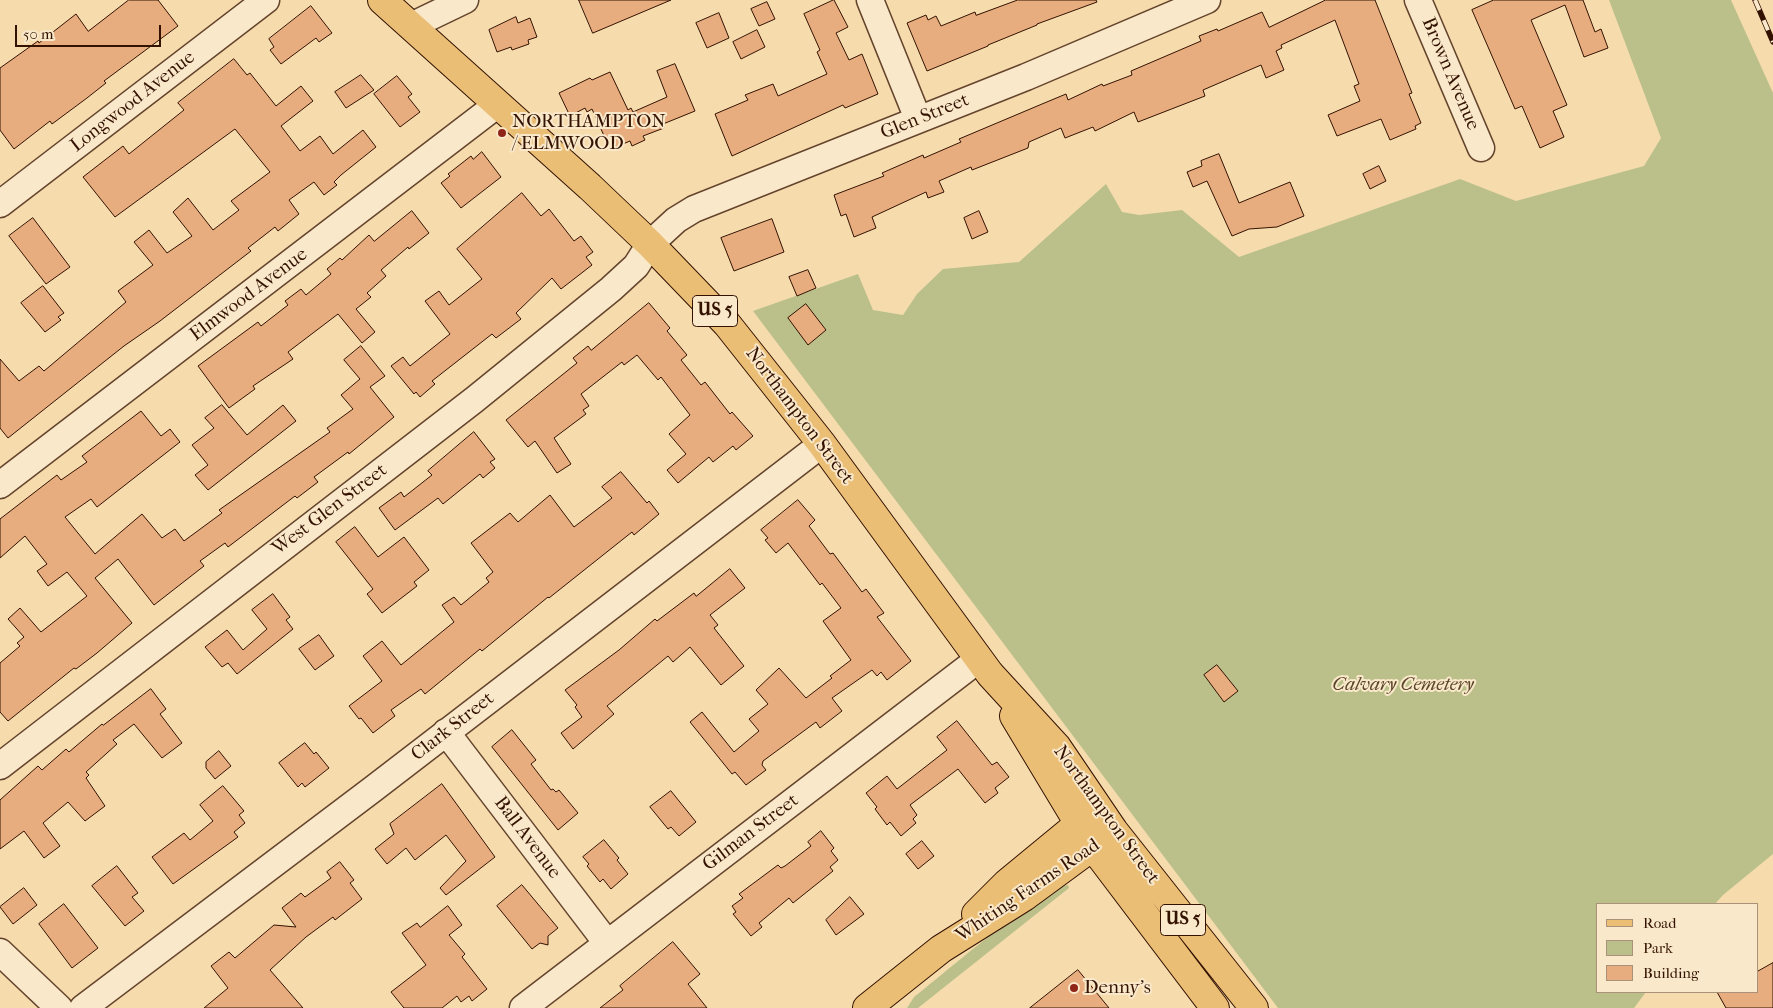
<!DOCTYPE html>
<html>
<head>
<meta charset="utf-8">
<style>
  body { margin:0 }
  #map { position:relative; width:1773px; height:1008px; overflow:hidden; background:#f6dbad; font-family:"IM FELL French Canon",serif }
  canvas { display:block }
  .legend { position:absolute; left:1596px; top:903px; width:162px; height:90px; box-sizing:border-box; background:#f9e8ca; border:1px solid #aa927a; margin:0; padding:6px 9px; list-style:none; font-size:15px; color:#331201 }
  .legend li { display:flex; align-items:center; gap:10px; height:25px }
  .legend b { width:25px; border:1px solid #aa927a }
  .scale { position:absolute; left:15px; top:25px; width:146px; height:22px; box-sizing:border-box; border:2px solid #331201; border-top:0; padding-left:6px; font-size:15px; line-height:18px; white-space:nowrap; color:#331201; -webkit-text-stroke:4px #f9e8ca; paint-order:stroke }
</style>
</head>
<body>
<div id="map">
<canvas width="1773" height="1008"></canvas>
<ul class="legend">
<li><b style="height:6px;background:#ebbe76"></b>Road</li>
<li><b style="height:14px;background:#bbc08b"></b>Park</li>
<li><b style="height:14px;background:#e7ad7f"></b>Building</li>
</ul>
<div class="scale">50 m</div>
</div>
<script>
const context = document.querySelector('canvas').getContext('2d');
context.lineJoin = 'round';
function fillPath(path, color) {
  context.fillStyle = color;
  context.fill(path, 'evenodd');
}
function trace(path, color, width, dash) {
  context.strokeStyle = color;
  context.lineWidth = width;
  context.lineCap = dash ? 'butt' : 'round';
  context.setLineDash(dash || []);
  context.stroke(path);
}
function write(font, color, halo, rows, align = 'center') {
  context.font = font + ' "IM FELL French Canon",serif';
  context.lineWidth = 4;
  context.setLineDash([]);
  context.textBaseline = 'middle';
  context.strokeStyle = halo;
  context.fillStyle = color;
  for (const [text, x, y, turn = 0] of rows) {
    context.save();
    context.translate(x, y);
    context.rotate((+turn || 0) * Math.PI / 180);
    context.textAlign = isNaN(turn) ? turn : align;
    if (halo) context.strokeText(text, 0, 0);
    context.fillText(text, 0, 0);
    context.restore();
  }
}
fillPath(new Path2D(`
  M1609 0H1731L1773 93V854L1723 895 1715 904H1597V992H1646L1634 1008H1278L753 311 858 274 873 310 903 315 917 294 943 269 1019 262 1106 184 1122 212 1139 215 1182 210 1239 257 1460 179 1516 201 1644 166 1661 138Z
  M1068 885 1069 888 918 1008H907L914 997C940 977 1044 887 1068 885Z`), '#bbc08b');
const building = new Path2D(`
  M129 0H158L178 26 104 81 106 83 87 98 52 124 50 121 14 149 0 130V68L38 41 39 43 76 14 88 31Z
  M579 0H671L593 33Z
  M834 0 848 27 836 33 849 60 862 54 878 94 845 108 843 105 732 156 715 114 748 100 745 95 773 84 778 96 827 74 817 52 820 50 804 14Z
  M1018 0H1096L1097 2 1037 24V25L988 45V46L927 71 907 23 926 15 928 20 936 16 941 26 975 12 976 15Z
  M1326 0H1375L1412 93 1409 94 1421 123 1415 126 1416 129 1390 140 1381 119 1337 136 1328 115 1360 101 1354 86 1359 84 1335 20 1281 45 1282 48 1276 51 1284 70 1266 78 1261 65 1203 90 1205 96 1138 122 1134 112 1095 131 1093 127 1065 138 1061 128 1029 142 1028 148 972 170 971 167 939 181 944 192 928 198 926 192 872 217 876 228 854 237 846 214 841 216 834 195 884 176 882 173 923 155 924 158 961 142 959 139 1042 104 1066 94 1068 100 1102 84 1103 86 1132 75 1131 71 1201 41 1199 36 1217 29 1218 31 1262 12 1269 27Z
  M1494 0H1583L1595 32 1601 29 1608 48 1584 57 1565 5 1531 20 1567 105 1553 111 1564 137 1540 148 1522 106 1515 109 1472 10Z
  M767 2 775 19 759 26 751 9Z
  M311 6 332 33 319 42 316 38 281 64 270 50 274 47 269 39Z
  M719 13 729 38 707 48 696 23Z
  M516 17 518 23 530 18 537 37 528 40 529 44 512 50 511 47 497 52 489 30Z
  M757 30 765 47 741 59 733 42Z
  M234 59 247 75 250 73 276 106 301 86 313 101 281 126 300 151 320 136 333 154 363 130 376 147 341 175 334 182 337 185 324 195 314 182 289 200 299 214 278 231 275 227 248 248 251 251 160 321 124 346 8 438 0 428V359L19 381 39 366 44 371 126 302 118 291 153 265 134 242 149 230 167 253 192 236 173 212 188 198 213 230 239 210 231 201 270 172 235 129 115 217 83 177 123 146 129 154 184 110 178 103Z
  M675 64 695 111 663 124 664 128 643 136 645 140 632 146 630 141 616 147 611 135 605 138 592 109 587 112 585 108 570 116 559 93 590 78 592 80 610 72 628 110 631 108 633 112 667 97 657 71Z
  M361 75 374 90 346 108 335 92Z
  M397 76 412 94 408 97 420 112 400 127 374 94Z
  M482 152 501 177 461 208 441 183 450 176 448 174 471 156 473 159Z
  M1219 154 1239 203 1290 182 1304 216 1277 227 1249 229 1232 236 1207 181 1193 187 1187 172 1202 166 1201 161Z
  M1379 166 1386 181 1370 189 1363 174Z
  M522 193 541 216 549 209 574 241 581 236 593 252 586 257 592 265 561 289 552 278 516 313 521 319 496 338 492 334 432 381 435 384 420 397 416 392 414 394 391 366 403 357 410 366 450 334 425 301 439 291 449 305 482 279 457 249Z
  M412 211 429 233 409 249 408 247 381 270 386 276 367 293 371 297 356 309 375 332 362 343 338 314 288 352 293 359 253 386 255 389 229 408 198 366 258 322 261 326 288 305 285 301 301 289 306 295 331 274 327 269 340 258 342 260 369 235 374 241Z
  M979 211 988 232 972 239 964 218Z
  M33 218 70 267 46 284 9 236Z
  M772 219 784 252 734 271 721 238Z
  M808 270 816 288 797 296 789 277Z
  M43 286 64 313 58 317 61 320 45 332 21 303Z
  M649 303 670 328 667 331 687 355 681 360 701 385 705 382 730 414 732 412 753 436 736 450 733 446 713 462 709 457 678 483 667 470 686 454 669 434 690 415 661 377 658 380 637 355 624 365 622 362 581 394 589 406 583 410 586 414 554 438 571 464 557 473 535 441 528 447 506 420 577 363 573 358 588 346 591 350Z
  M806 304 826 330 808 345 788 318Z
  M361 346 385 376 370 387 394 417 349 454 348 452 314 477 318 482 297 498 295 496 228 547 225 543 200 561 204 566 154 605 118 559 95 578 132 623 97 653 76 669 74 668 8 721 0 712V663L20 646 17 643 24 637 8 619 20 608 41 632 87 596 67 572 48 586 37 571 47 564 25 536 0 558V519L57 475 61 480 87 462 82 456 141 411 161 436 170 429 180 442 97 507 91 499 65 517 95 554 142 514 162 538 175 529 184 541 222 513 219 510 330 432 327 428 353 409 341 395 360 379 344 360Z
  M222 405 247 435 283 405 296 421 208 490 195 475 208 465 192 445 214 428 205 418Z
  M474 432 495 459 490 462 495 468 483 478 480 474 443 504 438 498 395 530 379 508 401 492 404 497 432 475 428 471Z
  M621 472 647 503 649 501 659 514 634 535 632 532 549 598 548 597 482 651 480 649 425 694 421 689 391 710 395 716 373 733 361 718 359 719 349 706 382 681 363 656 382 641 401 665 454 622 442 605 454 597 461 605 489 582 486 578 493 572 471 543 510 513 518 522 550 495 574 527 612 498 602 487Z
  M798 500 815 520 809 526 830 554 833 553 862 592 866 589 884 613 877 617 911 661 887 680 881 672 877 676 872 670 832 698 842 711 820 728 816 722 763 761 762 765 766 770 746 785 735 772 732 774 690 722 702 712 734 752 759 731 749 719 768 704 756 690 779 668 806 698 832 678 830 676 851 660 823 621 841 608 822 583 820 585 788 543 776 553 765 540 768 538 761 530Z
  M355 527 378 557 404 537 429 570 414 582 417 586 382 613 367 594 373 589 336 542Z
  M730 569 745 588 710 615 718 625 714 628 744 666 721 685 690 647 673 662 668 656 607 706 614 714 573 749 561 733 582 717 575 707 577 705 565 690 619 650 655 619 657 621 694 593 696 596Z
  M273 594 290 617 286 620 293 629 237 674 228 663 222 667 205 647 227 630 243 650 267 629 252 610Z
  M319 635 334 656 315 670 299 649Z
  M1217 665 1238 691 1224 702 1204 675Z
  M151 689 166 709 160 714 182 743 162 758 134 724 113 740 117 744 86 772 89 775 86 778 105 806 85 821 68 802 43 823 60 846 44 858 24 831 0 849V800L38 766 42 770 66 749 69 752 102 724 103 725Z
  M957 721 992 765 997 762 1009 777 995 788 998 793 985 803 958 769 910 805 917 815 913 819 916 823 901 836 890 822 887 825 875 809 877 807 866 793 887 776 897 789 947 750 937 737Z
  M512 730 536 760 531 764 551 790 553 789 556 792 559 790 578 813 558 830 492 747Z
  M305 743 314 754 316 752 329 768 305 787 302 783 298 787 279 763Z
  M219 751 231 766 215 779 206 768V762Z
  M442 784 495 857 446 895 440 888 466 861 446 835 415 860 406 848 387 864 375 849 394 834 390 824Z
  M223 786 244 811 239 815 245 823 234 832 238 837 173 884 152 857 184 833 190 840 213 821 200 805Z
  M671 791 696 822 679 836 671 827 668 829 650 807Z
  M821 831 834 848 831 851 838 860 830 867 833 871 793 903 789 898 759 923 762 927 751 936 733 914 736 912 732 906 743 898 739 894 778 865 781 868 785 866 811 846 808 842Z
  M604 840 619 858 617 860 628 874 611 889 603 879 600 882 587 866 589 864 583 857Z
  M922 841 934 856 918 869 906 854Z
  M340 862 354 880 350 883 362 899 335 920 333 917 306 937 270 970 303 1008H204L228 988 211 966 229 952 235 958 274 925 296 927 282 908 301 893 305 897 331 878 327 872Z
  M117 866 138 893 132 897 144 911 125 926 92 886Z
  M522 885 558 928 548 936V945L540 943 532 949 497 906Z
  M24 888 37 905 13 924 0 907Z
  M850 897 864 914 836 935 826 920Z
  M64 904 98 948 72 968 39 924Z
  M448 906 462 925 449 935 465 954 462 957 487 989 472 1001 469 996 461 1002 457 996 442 1008H404L391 992 426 965 402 933 417 923 420 927Z
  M673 942 700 974 688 984 707 1008H600L623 990 620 986Z
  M1773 963V1008H1726L1717 992H1757V972Z
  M1078 970 1109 1008H1030Z`);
fillPath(building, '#e7ad7f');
trace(building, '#331201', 1);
const minor = new Path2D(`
  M870 0 918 119
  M1418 0 1481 148
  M411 26 465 0
  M0 204 266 0
  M0 485 498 104
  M446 732 607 943
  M0 766 474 400 611 289 636 266 650 244 676 220 694 209 1026 77 1207 0
  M0 952 59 1008
  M83 1008 373 789 822 444
  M523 1008 979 659`);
const major = new Path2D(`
  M382 0 590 187 650 244 727 324 822 444 990 674 1057 747 1114 831 1254 1008
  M1014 716 1093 847 1215 1008
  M976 914 1007 883 1092 813
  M867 1008 941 949 1024 897 1107 836`);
trace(minor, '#64442c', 29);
trace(major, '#331201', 30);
trace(minor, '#f9e8ca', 26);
trace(major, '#ebbe76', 28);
const rail = new Path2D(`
  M1755 0 1773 42`);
trace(rail, '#331201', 5.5);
trace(rail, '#f9e8ca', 4, [11]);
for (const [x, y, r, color] of [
  [502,133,5,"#8f2418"],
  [1074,988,5,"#8f2418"]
]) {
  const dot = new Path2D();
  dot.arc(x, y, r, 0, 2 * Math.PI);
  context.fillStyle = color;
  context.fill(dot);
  trace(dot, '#f9e8ca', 2);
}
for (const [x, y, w] of [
  [715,311,45],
  [1183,920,45]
]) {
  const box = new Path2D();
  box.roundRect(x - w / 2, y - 15.5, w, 31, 4);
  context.fillStyle = '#f9e8ca';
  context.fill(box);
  trace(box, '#331201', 1);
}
write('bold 18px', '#331201', null, [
  ["US 5",715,311],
  ["US 5",1183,920]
]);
write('19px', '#331201', '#f9e8ca', [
  ["Brown Avenue",1450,74,67],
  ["Longwood Avenue",133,102,-38],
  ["Glen Street",925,117,-22],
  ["Elmwood Avenue",249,295,-37],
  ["Northampton Street",799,416,53],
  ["West Glen Street",330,510,-37],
  ["Clark Street",453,727,-38],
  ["Northampton Street",1106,815,54],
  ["Gilman Street",751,833,-37],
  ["Ball Avenue",527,838,53],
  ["Whiting Farms Road",1028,891,-34]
]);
write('19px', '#331201', '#f9e8ca', [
  ["NORTHAMPTON",512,122],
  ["/ ELMWOOD",512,144],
  ["Denny's",1084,988]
], 'left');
write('italic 19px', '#5c462a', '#f9e8ca', [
  ["Calvary Cemetery",1403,685]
]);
</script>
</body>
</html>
